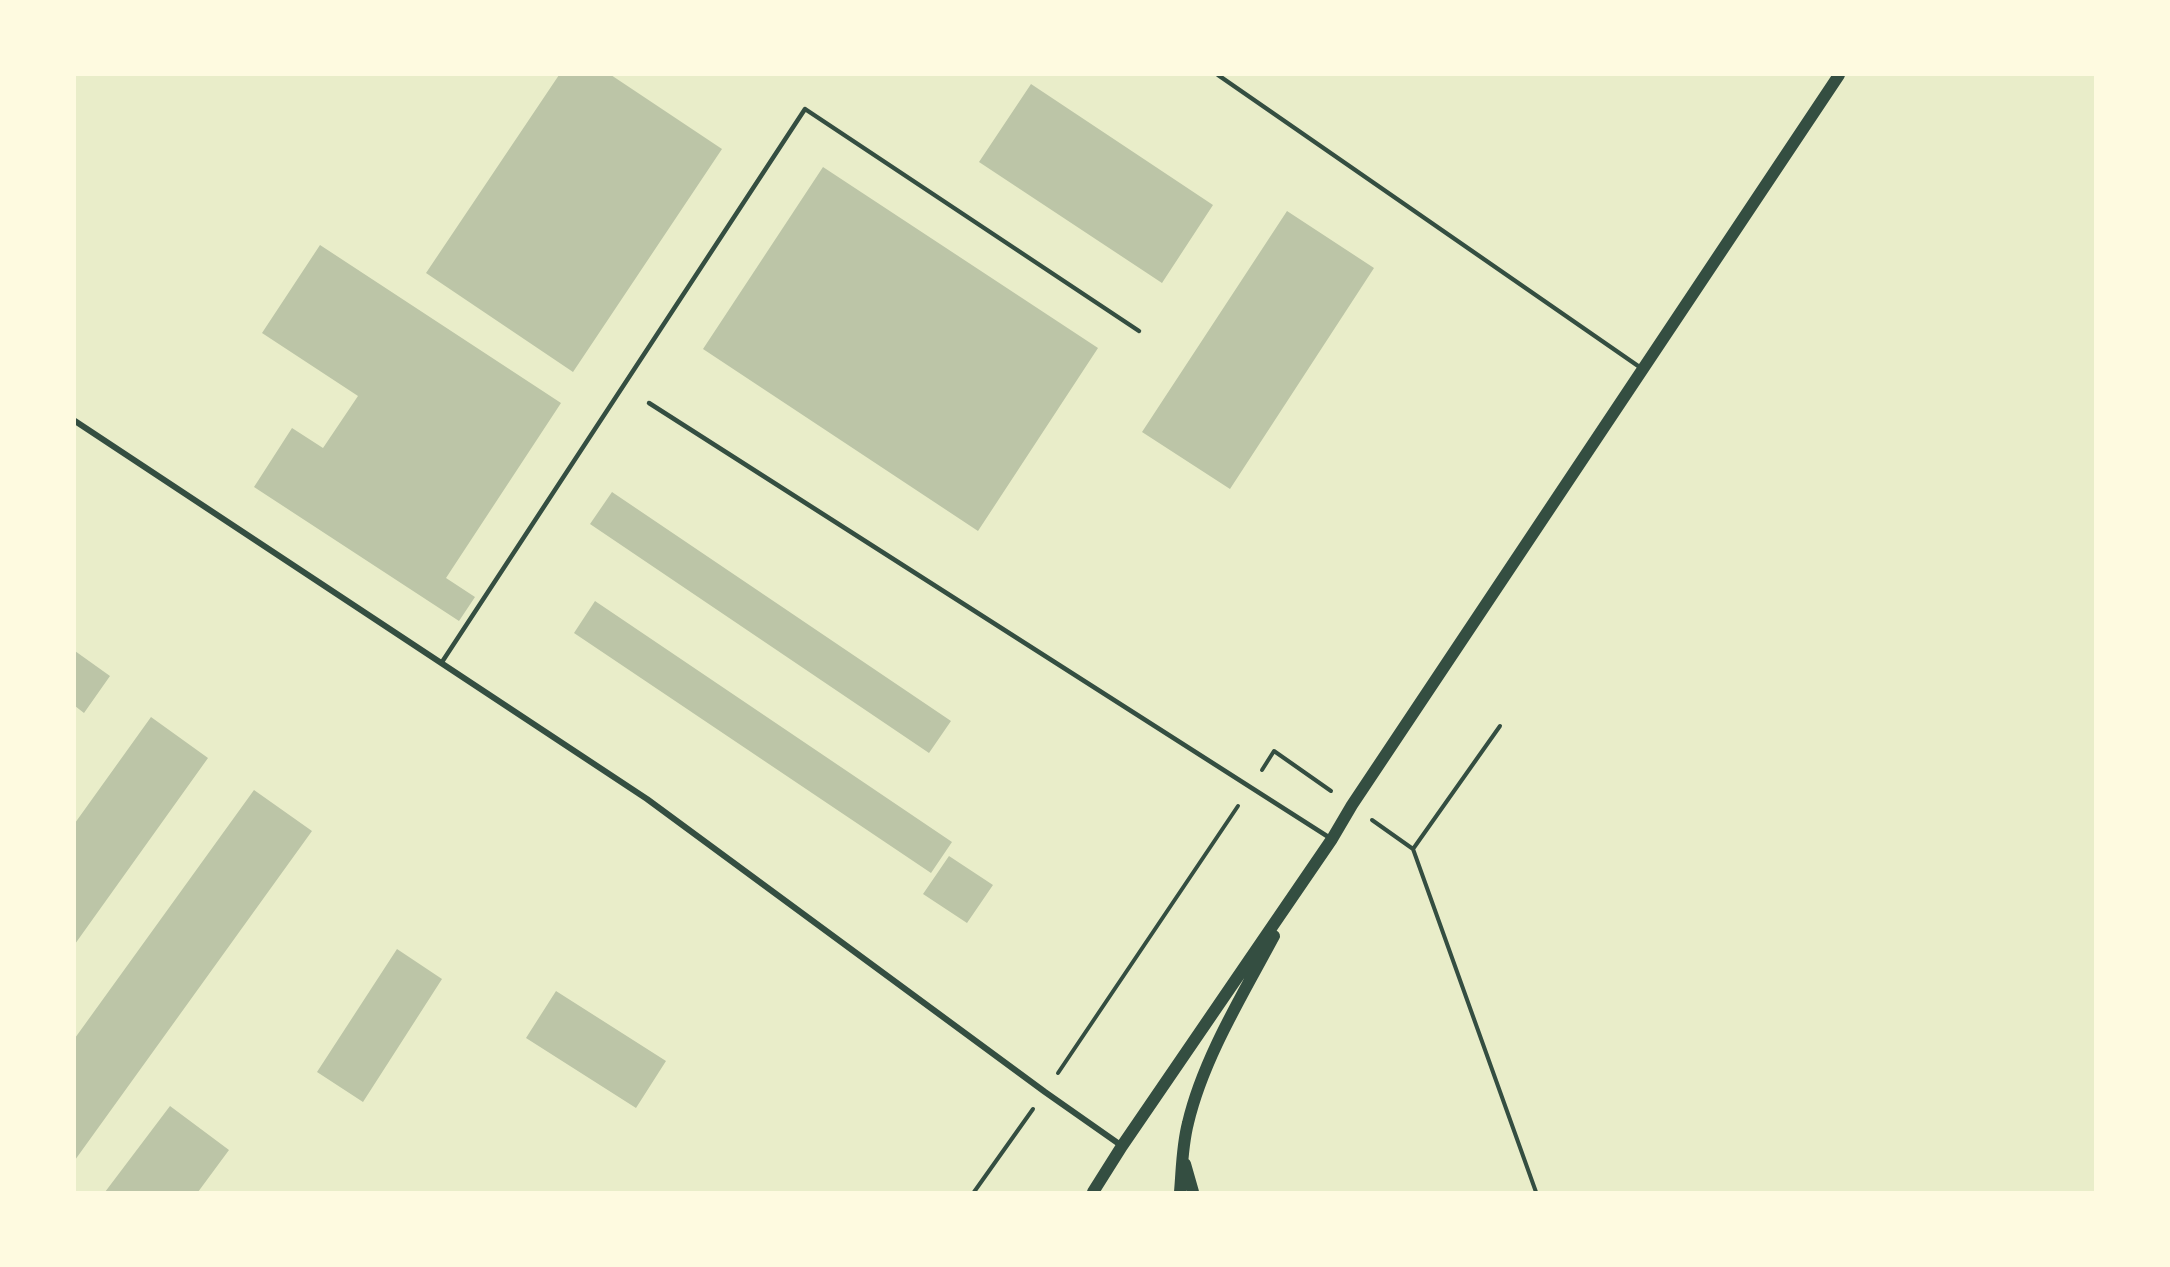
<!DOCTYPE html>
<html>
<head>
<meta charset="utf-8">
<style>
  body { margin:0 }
  #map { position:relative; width:2170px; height:1267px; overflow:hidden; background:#e9edc9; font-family:"DM Sans",sans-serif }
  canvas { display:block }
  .frame { position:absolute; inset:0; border:76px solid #fefae0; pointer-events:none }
</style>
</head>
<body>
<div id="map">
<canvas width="2170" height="1267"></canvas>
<div class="frame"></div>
</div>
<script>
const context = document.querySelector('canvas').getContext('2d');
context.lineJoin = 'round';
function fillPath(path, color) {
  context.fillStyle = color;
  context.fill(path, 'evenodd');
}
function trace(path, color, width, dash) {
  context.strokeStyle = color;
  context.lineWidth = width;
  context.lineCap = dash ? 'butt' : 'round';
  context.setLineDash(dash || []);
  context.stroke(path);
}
fillPath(new Path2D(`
  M559 75H611L722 149 573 372 426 273Z
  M1031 84 1213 205 1162 283 979 162Z
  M823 167 1098 348 978 531 703 349Z
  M1287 211 1374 268 1230 489 1142 432Z
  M320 245 561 403 446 578 475 597 459 621 254 487 292 428 323 448 358 396 262 333Z
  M612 492 951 721 929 753 590 524Z
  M595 601 952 842 931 873 574 633Z
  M75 651 110 676 84 713 75 706Z
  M151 717 208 758 75 944V823Z
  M254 790 312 831 75 1160V1038Z
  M949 856 993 885 967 923 923 894Z
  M397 949 442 979 363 1102 317 1072Z
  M556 991 666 1061 636 1108 526 1038Z
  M170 1106 229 1150 198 1192H105Z`), '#bcc5a7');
trace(new Path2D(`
  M1262 770 1274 751 1331 791
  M1372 820 1413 849 1536 1192
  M1413 849 1500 726
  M1058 1073 1238 806
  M974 1192 1033 1109`), '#344e41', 4);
trace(new Path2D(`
  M1218 75 1641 368
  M649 403 1330 838
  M442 662 805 109 1139 331`), '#344e41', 4.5);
trace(new Path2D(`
  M75 421 647 799 1045 1092 1122 1146`), '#344e41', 6);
trace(new Path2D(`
  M1185 1164 1193 1192
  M1093 1192 1122 1146 1332 839 1352 805 1839 75
  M1180 1192C1182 1169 1182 1146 1188 1123 1203 1059 1243 994 1274 936`), '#344e41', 12);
</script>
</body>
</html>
